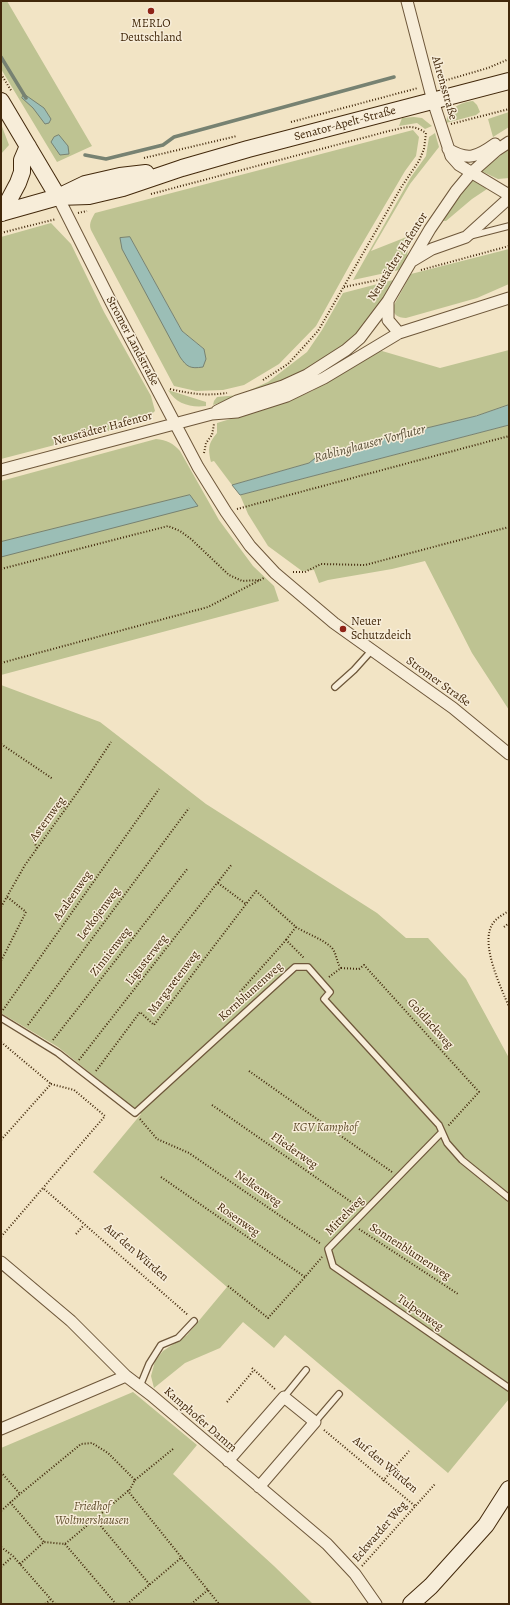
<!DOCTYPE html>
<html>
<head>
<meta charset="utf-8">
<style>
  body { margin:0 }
  #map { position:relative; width:510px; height:1605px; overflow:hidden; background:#f2e4c5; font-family:Alegreya,serif }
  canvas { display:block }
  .frame { position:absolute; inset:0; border:2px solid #42280b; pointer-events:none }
</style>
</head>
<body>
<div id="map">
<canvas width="510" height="1605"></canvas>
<div class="frame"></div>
</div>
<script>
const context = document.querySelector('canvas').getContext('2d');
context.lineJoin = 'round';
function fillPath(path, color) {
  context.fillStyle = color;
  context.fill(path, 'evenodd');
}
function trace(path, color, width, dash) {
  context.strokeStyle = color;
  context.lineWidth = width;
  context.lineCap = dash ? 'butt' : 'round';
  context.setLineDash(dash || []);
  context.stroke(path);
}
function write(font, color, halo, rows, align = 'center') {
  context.font = font + ' Alegreya,serif';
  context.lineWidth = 3;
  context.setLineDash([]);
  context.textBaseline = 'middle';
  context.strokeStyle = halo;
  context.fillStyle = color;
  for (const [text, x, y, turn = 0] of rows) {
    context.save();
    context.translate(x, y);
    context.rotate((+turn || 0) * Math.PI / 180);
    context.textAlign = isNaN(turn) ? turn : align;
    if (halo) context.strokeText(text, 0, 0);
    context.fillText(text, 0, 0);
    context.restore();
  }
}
fillPath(new Path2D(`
  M1 1H7L92 146 57 162 1 69Z
  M473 101 477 105 480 112 476 115 446 123C448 109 460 102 473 101Z
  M509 112V127L493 137 488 119Z
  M414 117 422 118 432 126 425 129 417 123 399 126 402 118Z
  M1 124 9 145 1 154Z
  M413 130 419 137 416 156 405 171 352 261 316 326 279 364 244 385 223 390 196 391 174 386 92 232C88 225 91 220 95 213ZM130 237 182 331 204 349 180 357Z
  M435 133 439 147 410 184 371 251 409 236 407 257 399 270 353 280 411 177 426 156 429 137Z
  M509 149V178L498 179 481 171Z
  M473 180 487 189 472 199 446 221H443L448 210Z
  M51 223 71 244 104 312 151 396 155 411 143 422 1 459V237Z
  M509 249V284L477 298 406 318C398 318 391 314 394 305L411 274Z
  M393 280C383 297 374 318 361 332 322 372 265 388 213 405L214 401 217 397 239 395 268 382 307 352 322 330 343 293Z
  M509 350V405L476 416 320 454 309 463 232 485 214 461 211 462C208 448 208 444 217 433V423L284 403 312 391 377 352 382 351 440 368Z
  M168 390 206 402V406C191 408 176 404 168 390Z
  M509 425V710L472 653 425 561 392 569 328 580 319 583 314 570 302 571 268 546 248 514 240 495Z
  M156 439C167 440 173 443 180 451L219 520 253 566 274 586 279 601 1 675V481Z
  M1 685 100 722 206 804 377 913 406 938H428L466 979 509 1058V1399L448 1473 285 1335 274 1348 243 1322 220 1348 185 1363 154 1388 151 1376 155 1361 163 1351 187 1335 227 1287 93 1172 141 1114 58 1047 1 1013Z
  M133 1392 197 1445 173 1474 274 1566 313 1604H1V1448Z`), '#bec392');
const water = new Path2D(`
  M24 94 44 108 51 119 49 123 45 124 33 108 22 98Z
  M59 135 68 146 69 154 60 155 51 142 54 137Z
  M130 237 182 331 204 349 206 359 203 367C190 369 187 367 180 357L122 249 120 238Z
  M509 405V425L240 495 232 485 309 463 320 454 476 416Z
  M190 495 198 506 1 557V542Z`);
fillPath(water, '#9bbeb6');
trace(water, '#778272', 1);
trace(new Path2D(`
  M1 57 26 98
  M85 155 106 159 163 145 174 137 394 77`), '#778272', 3.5);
const lane = new Path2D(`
  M470 236 509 226
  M335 687 354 670 372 650
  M1 1018 58 1053 135 1113 295 967H308L330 992 324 999 439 1125 447 1143 462 1160 509 1198
  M442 1132 328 1249 333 1266 509 1388
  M140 1386 149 1364 161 1345 178 1338 194 1321
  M284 1397 306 1370
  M315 1422 339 1394`);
const street = new Path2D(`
  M407 1 433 101 451 156 459 165 509 195
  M448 149C468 161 477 157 495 144
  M58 197 111 302 198 467 226 512 250 546 275 573 334 623 453 708 509 754
  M412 261 432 249 466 237 509 198
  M388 301V320L399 333
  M217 411 237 401 283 386 307 375 346 350 360 338 388 301 430 229 456 191 471 173 497 150 509 142
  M1 470 212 414 237 412 287 396 324 378 399 333 509 298
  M1 1262 71 1321 126 1376 151 1395 327 1544 355 1574 376 1604
  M1 1429 126 1376
  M228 1461 284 1397 315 1422 259 1487`);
const secondary = new Path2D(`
  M1 101 58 197
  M58 197 89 196 123 188 182 168 248 149 509 81
  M1 213 58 197 85 184 120 176 146 173
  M2 213 18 183 22 172V160L28 146
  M411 1604 431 1586 486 1525 509 1489`);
trace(lane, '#6e573a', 8);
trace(street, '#6e573a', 13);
trace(secondary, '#42280b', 18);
trace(new Path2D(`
  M1 74 12 92
  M440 82 488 68 509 59
  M291 122 418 88
  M451 124 509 109
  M144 158 237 136
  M151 194 389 131C404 128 412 123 426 133
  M78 213 87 211
  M1 233 56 219
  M421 270 509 246
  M344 287 388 278
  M263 380 288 364 318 331 402 186 419 161 424 149 426 133
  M170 389C192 394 205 396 227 393
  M204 453 206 443 212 435 214 424
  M237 509 509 436
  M1 569 168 526 180 531 191 539 229 575 242 581 259 580
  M293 572H305L321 564 365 565 509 527
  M1 663 208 607 264 578
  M1 744 53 779
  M37 848 32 837 54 806 61 808 67 806
  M218 883 246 904
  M1 907 25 865 77 793 111 742
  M509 911C504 914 498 917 494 922 478 941 501 987 509 1007
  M296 927C307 934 323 939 332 948 337 954 336 962 341 968
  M504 927 509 923
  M1 961 26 912 6 896
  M329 977 341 968 359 969 364 965 479 1092 448 1126
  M240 992 286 940 304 958
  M3 1010 159 789
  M28 1025 189 808
  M53 1040 188 868
  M1 1042 51 1084
  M79 1060 232 864
  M96 1071 140 1012 154 1025 256 891 296 927 286 940
  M249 1071 392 1172
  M212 1105 357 1206
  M140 1119 157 1139 189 1153 321 1244
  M1 1140 51 1084 74 1090 105 1116 43 1188
  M161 1177 305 1277
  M359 1229 458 1294
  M76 1234 84 1225
  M1 1237 43 1188 188 1315
  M228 1286 268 1318 305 1277 322 1257
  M252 1368 276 1390
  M227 1402 254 1370
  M324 1430 415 1506
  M1 1472 20 1494
  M135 1480 173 1449
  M383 1481 409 1451
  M10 1502 44 1542
  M1 1511 20 1494 81 1444 92 1443 108 1453 135 1480 129 1491
  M95 1519 150 1585
  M65 1544 116 1604
  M1 1547 13 1556 55 1604
  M20 1564 44 1542 65 1544 128 1491 219 1604
  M362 1566 435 1484
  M1 1567 12 1557
  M45 1604 50 1600
  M127 1604 182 1557
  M191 1604 208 1590`), '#42280b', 2, [1, 2]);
trace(lane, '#f7edd9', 5.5);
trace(street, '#f7edd9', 11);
trace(secondary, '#f7edd9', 16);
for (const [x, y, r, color] of [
  [151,11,4,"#8f2418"],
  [343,629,4,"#8f2418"]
]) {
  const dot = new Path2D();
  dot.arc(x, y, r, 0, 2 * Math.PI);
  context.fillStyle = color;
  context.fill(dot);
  trace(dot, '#f7edd9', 1.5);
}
write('12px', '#42280b', '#f7edd9', [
  ["MERLO",151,24],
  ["Deutschland",151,38],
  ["Neuer",351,622,"left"],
  ["Schutzdeich",351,636,"left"]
]);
write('12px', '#42280b', '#f7edd9', [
  ["Ahrensstraße",444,88,74],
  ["Senator-Apelt-Straße",345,124,-15],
  ["Neustädter Hafentor",398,257,-58],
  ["Stromer Landstraße",132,341,62],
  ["Neustädter Hafentor",103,429,-15],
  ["Stromer Straße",438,682,36],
  ["Asternweg",48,819,-54],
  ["Azaleenweg",73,896,-55],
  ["Levkojenweg",99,914,-53],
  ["Zinnienweg",111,952,-52],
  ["Ligusterweg",147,960,-52],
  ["Margaretenweg",174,983,-53],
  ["Kornblumenweg",251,992,-42],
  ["Goldlackweg",430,1024,48],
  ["Fliederweg",294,1151,35],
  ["Nelkenweg",258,1189,35],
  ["Mittelweg",345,1216,-46],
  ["Rosenweg",238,1220,35],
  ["Sonnenblumenweg",410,1252,33],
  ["Auf den Würden",136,1253,41],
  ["Tulpenweg",420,1313,35],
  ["Kamphofer Damm",200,1420,41],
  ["Auf den Würden",385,1465,40],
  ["Eckwarder Weg",380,1532,-49]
]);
write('italic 12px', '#614f2d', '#f7edd9', [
  ["KGV Kamphof",325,1128],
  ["Friedhof",92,1507],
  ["Woltmershausen",92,1521]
]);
write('italic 13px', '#584e36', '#f7edd9', [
  ["Rablinghauser Vorfluter",370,444,-15]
]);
</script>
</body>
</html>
